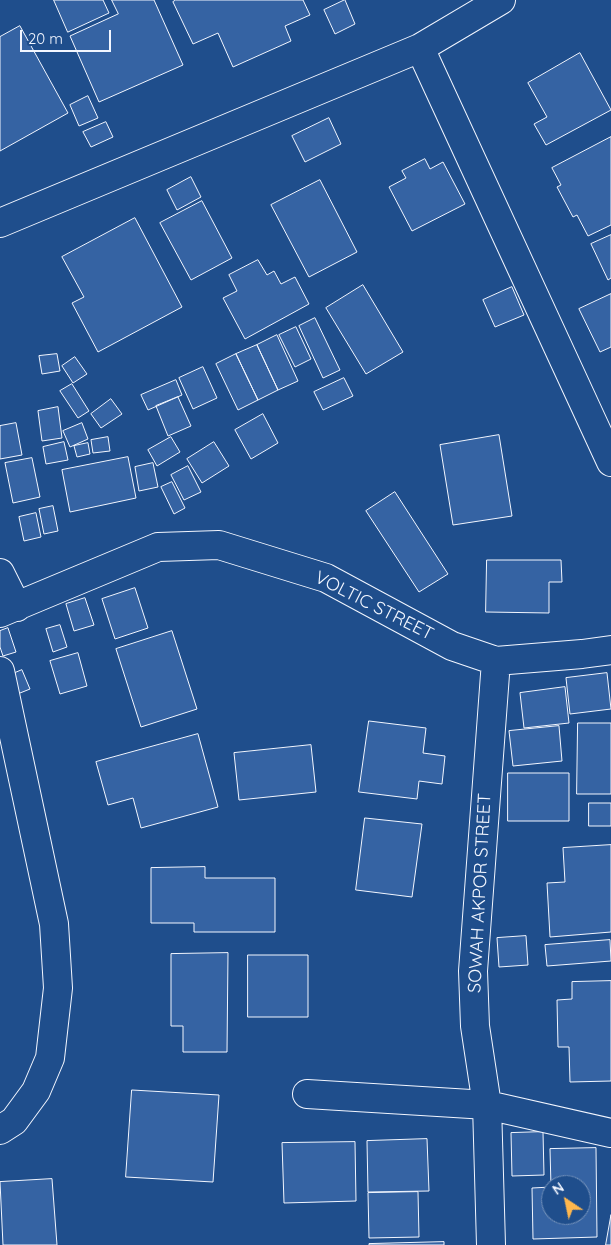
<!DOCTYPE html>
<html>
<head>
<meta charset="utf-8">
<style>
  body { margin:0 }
  #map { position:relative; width:611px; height:1245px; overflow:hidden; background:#1f4e8c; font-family:Quicksand,sans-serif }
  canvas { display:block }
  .north { position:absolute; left:541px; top:1175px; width:50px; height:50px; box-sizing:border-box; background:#1f4e8c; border:1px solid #7391ba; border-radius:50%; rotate:326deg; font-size:14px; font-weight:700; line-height:20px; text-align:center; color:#f2f6ff }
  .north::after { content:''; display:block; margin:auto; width:18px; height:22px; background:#ffb74d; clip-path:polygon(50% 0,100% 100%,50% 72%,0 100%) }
  .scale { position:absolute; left:20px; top:30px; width:91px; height:22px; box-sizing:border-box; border:2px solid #f2f6ff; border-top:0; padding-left:6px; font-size:15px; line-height:18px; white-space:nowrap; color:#f2f6ff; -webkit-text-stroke:4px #1f4e8c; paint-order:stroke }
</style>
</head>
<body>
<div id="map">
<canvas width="611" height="1245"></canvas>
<div class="north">N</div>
<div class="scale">20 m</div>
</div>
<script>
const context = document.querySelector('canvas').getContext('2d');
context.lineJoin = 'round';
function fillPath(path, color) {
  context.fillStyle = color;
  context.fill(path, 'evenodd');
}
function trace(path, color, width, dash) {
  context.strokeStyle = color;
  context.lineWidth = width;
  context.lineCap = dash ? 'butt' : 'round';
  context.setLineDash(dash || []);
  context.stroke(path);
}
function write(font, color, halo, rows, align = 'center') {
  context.font = font + ' Quicksand,sans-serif';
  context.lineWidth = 4;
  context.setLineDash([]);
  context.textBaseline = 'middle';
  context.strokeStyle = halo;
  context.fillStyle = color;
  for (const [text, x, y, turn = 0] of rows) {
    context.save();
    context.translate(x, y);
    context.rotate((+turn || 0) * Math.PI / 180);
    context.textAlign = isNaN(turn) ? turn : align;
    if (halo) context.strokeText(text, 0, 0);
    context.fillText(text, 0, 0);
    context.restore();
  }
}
const building = new Path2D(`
  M54 0H103L109 13 68 32Z
  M112 0H154L183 65 99 102 70 36 118 14Z
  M176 0H303L310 15 285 26 291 41 233 67 218 33 193 44 173 2Z
  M345 0 355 24 335 34 324 10Z
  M20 26 68 113 0 151V37Z
  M580 53 611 110 546 145 534 124 547 117 528 83Z
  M88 96 98 118 79 126 70 105Z
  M329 118 341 144 305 162 292 136Z
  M106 122 113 137 91 147 83 132Z
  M611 137V225L588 236 577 215 573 217 557 187 561 185 552 168Z
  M425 159 430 169 443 162 465 204 412 231 389 187 406 178 402 171Z
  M191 177 201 197 177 210 167 190Z
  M320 180 357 252 309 277 271 205Z
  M202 201 232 258 191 280 160 223Z
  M135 218 182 307 98 352 72 303 84 297 62 257Z
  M611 235V278L608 280 591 244Z
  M258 260 267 275 274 271 281 284 295 277 309 304 245 339 223 298 237 291 229 275Z
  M363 285 403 352 366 374 326 308Z
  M512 287 524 315 495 327 483 300Z
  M611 294V347L600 352 579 309Z
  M315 318 340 370 323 378 299 326Z
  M296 327 311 359 295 367 279 335Z
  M277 335 298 381 278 390 257 345Z
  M257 345 278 390 258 400 236 354Z
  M57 354 60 371 42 374 39 356Z
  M236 354 258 400 238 410 216 364Z
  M75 357 87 374 73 383 62 366Z
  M203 367 217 398 193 409 179 378Z
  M344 378 353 396 323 410 314 392Z
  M176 380 182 395 148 410 141 395Z
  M72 384 89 411 78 418 60 391Z
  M178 397 191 426 168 436 156 406Z
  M111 399 122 414 101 428 91 414Z
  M58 407 62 438 42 441 38 411Z
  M263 414 278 443 251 459 235 430Z
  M16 423 22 455 0 459V426Z
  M82 423 88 439 70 447 63 431Z
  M499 435 512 516 453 525 440 445Z
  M108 437 110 451 93 453 91 440Z
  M171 437 180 452 157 466 148 450Z
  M64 442 68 460 46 464 43 447Z
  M214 442 229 466 202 483 187 459Z
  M88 443 90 454 77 457 74 446Z
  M128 457 136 498 70 512 62 470Z
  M32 458 40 497 13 503 5 463Z
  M153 463 158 487 139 491 135 467Z
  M188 466 201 492 184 500 171 475Z
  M172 482 185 508 174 514 161 487Z
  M395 492 448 574 419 592 366 511Z
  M53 506 58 531 44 534 39 509Z
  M36 513 41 537 24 541 19 517Z
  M487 560H561L562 582H549V613L486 612Z
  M135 588 148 628 115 639 102 599Z
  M85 598 94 625 74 631 66 604Z
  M60 625 67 647 53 652 46 629Z
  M8 628 16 652 3 656 0 647V631Z
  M172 631 197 709 141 727 116 649Z
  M78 653 87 686 60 694 50 661Z
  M22 670 30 689 15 695 8 676Z
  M607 673 611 709 570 714 566 678Z
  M565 687 569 723 524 728 520 693Z
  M369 721 426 728 423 753 445 756 442 784 419 781 417 799 359 792Z
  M578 723H611V794H577Z
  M559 726 562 761 513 766 509 731Z
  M198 734 218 807 141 828 133 798 108 805 96 762Z
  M311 745 316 792 239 800 234 753Z
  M508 773H569V821H508Z
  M589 803H611V826H589Z
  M365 818 422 824 412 897 356 890Z
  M611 845V932L550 937 547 883 565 882 563 848Z
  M205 867V878H275V932H194V923H151V868Z
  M526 936 528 965 499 967 497 938Z
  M610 940 611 961 547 966 545 945Z
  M228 953 227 1052H183V1026H171V954Z
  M248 955H308V1017H248Z
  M611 981V1081L570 1082 569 1047H558L557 1000 572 999V982Z
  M132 1090 219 1095 213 1182 126 1177Z
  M543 1132 544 1175 512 1176 511 1133Z
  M427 1139 429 1191 368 1192 367 1141Z
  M355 1142 356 1201 284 1203 282 1143Z
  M596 1148 597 1237 533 1239 532 1188 551 1187 550 1149ZM551 1185H581V1215H551Z
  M52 1179 57 1245H3L0 1182Z
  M418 1192 419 1237 369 1238 368 1193Z
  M611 1215V1245H606Z
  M444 1242V1245H369V1244Z`);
fillPath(building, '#3563a3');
trace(building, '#f2f6ff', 1);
const minor = new Path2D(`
  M420 48 611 462
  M0 223 420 48 501 0
  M0 573 17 607
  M0 613 158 547 219 545 326 578 452 646 496 661 582 654 611 650
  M0 671 54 924 58 988 50 1058 36 1091 14 1121 0 1130
  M307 1094 487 1105 611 1133
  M491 1245 487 1105 475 1026 473 971 496 661`);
trace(minor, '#f2f6ff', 30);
trace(minor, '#1f4e8c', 28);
write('18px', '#f2f6ff', '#1f4e8c', [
  ["VOLTIC STREET",374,606,27],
  ["SOWAH AKPOR STREET",480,893,-87]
]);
</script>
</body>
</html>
